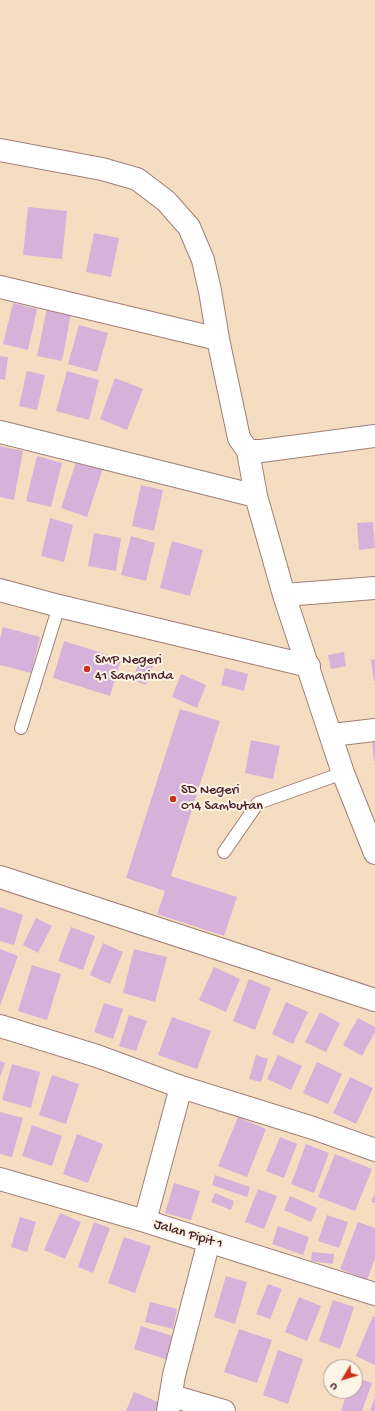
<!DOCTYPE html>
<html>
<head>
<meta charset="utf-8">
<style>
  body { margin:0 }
  #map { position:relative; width:375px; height:1411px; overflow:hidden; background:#f5ddc1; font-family:"Gochi Hand",sans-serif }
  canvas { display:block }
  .north { position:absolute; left:323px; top:1359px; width:40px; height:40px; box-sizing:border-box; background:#fcf5e5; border:1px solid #b59f9b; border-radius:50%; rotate:232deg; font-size:11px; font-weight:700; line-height:16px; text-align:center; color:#4a1f2b }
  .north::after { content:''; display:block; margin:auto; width:14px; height:18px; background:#c8321e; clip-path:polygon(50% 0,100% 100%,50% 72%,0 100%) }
</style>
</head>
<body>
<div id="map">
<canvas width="375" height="1411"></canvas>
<div class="north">U</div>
</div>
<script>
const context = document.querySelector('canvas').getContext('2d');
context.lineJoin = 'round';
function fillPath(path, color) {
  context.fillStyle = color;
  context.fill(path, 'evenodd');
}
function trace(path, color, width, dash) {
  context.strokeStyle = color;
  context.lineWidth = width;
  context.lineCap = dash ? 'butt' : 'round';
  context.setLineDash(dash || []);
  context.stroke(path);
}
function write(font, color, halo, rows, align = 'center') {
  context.font = font + ' "Gochi Hand",sans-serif';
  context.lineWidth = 4;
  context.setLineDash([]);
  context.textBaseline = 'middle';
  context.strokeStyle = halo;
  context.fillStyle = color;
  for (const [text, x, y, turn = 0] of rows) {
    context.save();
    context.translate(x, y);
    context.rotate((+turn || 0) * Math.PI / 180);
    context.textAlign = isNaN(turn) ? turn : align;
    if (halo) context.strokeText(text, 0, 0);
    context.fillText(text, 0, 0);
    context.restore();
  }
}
fillPath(new Path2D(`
  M28 207 67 211 62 259 23 255Z
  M94 233 119 238 111 277 86 272Z
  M13 303 37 309 28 350 3 344Z
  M47 308 71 313 62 361 37 356Z
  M79 325 108 333 97 372 68 364Z
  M0 356 8 357 5 380 0 379Z
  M27 371 45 375 37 410 19 406Z
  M67 371 99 380 89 420 56 411Z
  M115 378 143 389 127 430 100 419Z
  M0 446 23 451 14 500 0 497Z
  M37 456 62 463 51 507 26 501Z
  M77 459 103 468 87 517 61 508Z
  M141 485 163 490 154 531 132 526Z
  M50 518 73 525 64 562 41 556Z
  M373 522 375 548 359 550 357 523Z
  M94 533 121 538 116 571 88 566Z
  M131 536 155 543 146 581 121 575Z
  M172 541 203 550 190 596 160 588Z
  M3 627 40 637 31 673 0 665V639Z
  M64 641 121 659 110 696 53 678Z
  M344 652 346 666 331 669 328 655Z
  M140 658 154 663 146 685 133 680Z
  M375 659V681H374L371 660Z
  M225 668 248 674 244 691 221 685Z
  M181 674 206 685 197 708 172 697Z
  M180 709 220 721 171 876 237 897 224 936 157 914 165 891 126 878Z
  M372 739H375V761H374Z
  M251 740 280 746 273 779 245 773Z
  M0 907 23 915 14 945 0 941Z
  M36 918 52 926 38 953 23 945Z
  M71 927 95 936 83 970 58 961Z
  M103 943 123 952 110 984 90 975Z
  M0 949 18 956 0 1006Z
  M134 949 167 957 155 1002 123 993Z
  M32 965 61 974 47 1020 18 1011Z
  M214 967 240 979 226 1012 199 1000Z
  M249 979 271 988 255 1030 233 1021Z
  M286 1002 308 1012 293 1044 272 1034Z
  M104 1003 123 1009 113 1039 94 1032Z
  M320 1012 340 1023 326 1052 305 1042Z
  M129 1015 147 1021 136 1051 119 1046Z
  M172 1017 211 1031 197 1069 158 1055Z
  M358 1018 375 1027V1032L362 1056 343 1045Z
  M256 1055 268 1059 261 1082 249 1079Z
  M278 1055 302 1066 291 1090 267 1079Z
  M0 1061 5 1063 0 1077Z
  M317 1062 342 1074 328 1104 303 1093Z
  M12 1064 40 1072 31 1108 2 1100Z
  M52 1075 79 1084 66 1124 39 1115Z
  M350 1077 373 1088 356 1124 333 1113Z
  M0 1112 23 1118 12 1157 0 1154Z
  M238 1117 266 1129 247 1177 218 1166Z
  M32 1125 62 1136 52 1166 22 1156Z
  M77 1134 103 1144 88 1183 63 1174Z
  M280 1137 297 1144 284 1178 266 1171Z
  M306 1144 329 1153 314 1193 291 1184Z
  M335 1154 372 1169 355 1211 318 1197Z
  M215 1175 250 1187 247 1197 212 1185Z
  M174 1183 200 1191 191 1220 165 1213Z
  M258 1189 277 1196 264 1229 245 1222Z
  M215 1193 234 1201 231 1210 211 1202Z
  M375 1193V1203L371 1202Z
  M290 1196 317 1208 311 1222 284 1210Z
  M60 1213 81 1222 65 1259 44 1250Z
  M327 1215 348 1222 339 1248 318 1241Z
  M20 1217 36 1222 27 1252 11 1247Z
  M94 1222 110 1228 93 1273 78 1267Z
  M358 1222 375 1228V1258L367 1280 340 1269Z
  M278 1226 309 1237 303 1255 272 1244Z
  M124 1237 151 1246 135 1293 108 1283Z
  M312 1252 334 1254 333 1264 311 1261Z
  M226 1276 247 1282 235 1324 214 1317Z
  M268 1284 282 1289 270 1319 256 1314Z
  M299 1297 321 1306 307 1341 285 1332Z
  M333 1300 354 1307 340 1349 319 1341Z
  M150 1302 177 1309 173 1329 145 1322Z
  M373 1316 375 1317V1365L356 1356Z
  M141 1326 176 1337 168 1360 134 1349Z
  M239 1329 272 1340 257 1383 224 1372Z
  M278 1350 303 1359 288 1404 263 1395Z
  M355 1377 372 1383 362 1411H341L347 1391H355Z
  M134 1392 163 1404 160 1411H126Z
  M375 1397V1411H370Z`), '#d6b2db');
const lane = new Path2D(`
  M21 728 59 606
  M224 852 258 803 343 773`);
const street = new Path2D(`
  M0 150 102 169 137 179 166 201 189 227 203 260 210 291 218 339 239 438 248 451 256 496 284 595 343 773 375 853
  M0 287 218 339
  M0 432 256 496
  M248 451H261L375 436
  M0 590 59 606 309 666
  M284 595 375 588
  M332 735 375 730
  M0 877 375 1000
  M0 1026 97 1056 181 1087 313 1128 375 1150
  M0 1179 145 1221 375 1294
  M145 1221 181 1087
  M172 1396 224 1411
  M168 1411 174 1375 209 1241`);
trace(lane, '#a07e76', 14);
trace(street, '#a07e76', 24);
trace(lane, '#fff', 12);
trace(street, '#fff', 22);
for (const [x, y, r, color] of [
  [87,669,4,"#c8321e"],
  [173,799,4,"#c8321e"]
]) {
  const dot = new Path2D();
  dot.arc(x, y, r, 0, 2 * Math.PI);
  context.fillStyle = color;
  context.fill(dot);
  trace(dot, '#fcf5e5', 1.5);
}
write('14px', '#4a1f2b', '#fcf5e5', [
  ["SMP Negeri",95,661],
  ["41 Samarinda",95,677],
  ["SD Negeri",181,791],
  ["014 Sambutan",181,807]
], 'left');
write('14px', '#4a1f2b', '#fcf5e5', [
  ["Jalan Pipit 1",188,1235,17]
]);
</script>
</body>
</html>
